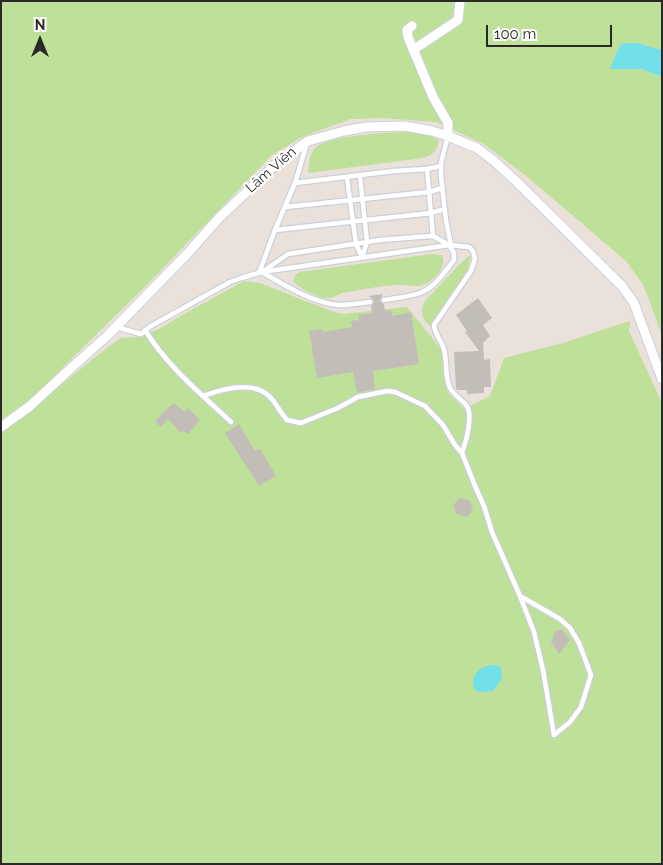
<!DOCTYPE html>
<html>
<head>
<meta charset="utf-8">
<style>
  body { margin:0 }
  #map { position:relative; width:663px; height:865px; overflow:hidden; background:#ebe1db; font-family:Raleway,sans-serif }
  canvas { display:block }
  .frame { position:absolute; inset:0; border:2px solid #292929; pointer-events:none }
  .north { position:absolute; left:15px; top:15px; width:50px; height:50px; -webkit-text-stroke:4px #fff; paint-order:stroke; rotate:0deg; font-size:14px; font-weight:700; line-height:20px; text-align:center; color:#292929 }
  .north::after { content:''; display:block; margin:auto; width:18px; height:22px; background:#292929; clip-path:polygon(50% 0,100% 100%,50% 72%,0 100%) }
  .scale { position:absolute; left:486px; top:25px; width:126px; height:22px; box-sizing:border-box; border:2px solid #292929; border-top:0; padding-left:6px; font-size:15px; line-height:18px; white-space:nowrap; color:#292929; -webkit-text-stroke:4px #fff; paint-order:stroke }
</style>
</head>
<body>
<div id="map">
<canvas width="663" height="865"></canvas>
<div class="frame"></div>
<div class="north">N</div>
<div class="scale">100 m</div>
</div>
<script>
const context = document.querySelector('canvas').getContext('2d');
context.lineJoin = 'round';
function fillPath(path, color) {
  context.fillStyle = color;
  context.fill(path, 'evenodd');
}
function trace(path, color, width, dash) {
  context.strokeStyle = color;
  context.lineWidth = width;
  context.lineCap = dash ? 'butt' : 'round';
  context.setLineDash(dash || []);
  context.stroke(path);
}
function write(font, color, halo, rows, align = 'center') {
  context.font = font + ' Raleway,sans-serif';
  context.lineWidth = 4.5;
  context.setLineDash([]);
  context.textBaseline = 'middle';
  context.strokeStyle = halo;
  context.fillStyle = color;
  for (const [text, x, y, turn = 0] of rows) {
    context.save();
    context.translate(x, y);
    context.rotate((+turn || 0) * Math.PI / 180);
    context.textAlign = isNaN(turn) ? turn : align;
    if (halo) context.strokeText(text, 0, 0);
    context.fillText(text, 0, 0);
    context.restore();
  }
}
fillPath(new Path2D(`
  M1 1H662V50L637 43 613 62 610 68 621 69H642L662 77V336L649 299 642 283 626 261 525 175 484 144 436 122 383 118 351 119 323 129 300 138 271 156 146 286 11 418 1 423Z
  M405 132 425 134 439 140C438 150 433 155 423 158L308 173C309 165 309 153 316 147 331 135 384 133 405 132Z
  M432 254 442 255C447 267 435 280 423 285 415 288 405 284 396 285 378 286 360 290 342 293 337 296 332 298 326 298 318 298 297 287 293 281L296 274 300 272Z
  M471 255 468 269 435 318 432 326C422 323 420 311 424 302L459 265 468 256Z
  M244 281 260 283 336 313 344 314 407 307 442 350 443 375 448 393 464 409 490 396 504 358 563 343 630 321 629 331 662 403V864H1V432L49 395 99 354 121 338 138 337 159 329 182 315Z`), '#bee099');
fillPath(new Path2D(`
  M627 43H637L662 50V77L642 69H610L617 52 621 44Z
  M491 665 500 666 501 668 502 679 493 691 480 692 476 691C468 678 478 667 491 665Z`), '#71e0ea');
fillPath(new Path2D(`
  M383 294 380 301 384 304 385 311 391 310 392 316 411 312 419 364 373 371 375 389 360 392 357 393 353 372 317 378 309 331 322 329 323 332 352 327 351 321 359 320 358 315 372 313 371 306 373 304 374 301 369 296Z
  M478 298 492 318 483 325 490 336 483 343 484 360 490 359 491 387H484V393L467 394V390H457L456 389 454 352 479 351 465 332 467 331 456 315Z
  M173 403 185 412 188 408 200 420 188 434 183 431 180 432 168 419 161 427 155 421Z
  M239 424 255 451 260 449 276 476 259 486 225 433Z
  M460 498 469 500 473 509 468 517 456 514 453 505Z
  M556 630H562L570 640 559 654 551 642Z`), '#c3bdb7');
const service = new Path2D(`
  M448 136 441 163V176L446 221 451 245
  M427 169 433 236
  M360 176 367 242 362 257
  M347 178 356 244 362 257
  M295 183 394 171 427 169 441 166
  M285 207 429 192 442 188
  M275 230 431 213 445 209
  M259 273 275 230 295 183 307 143
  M370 302C360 303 349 305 339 305 313 303 284 285 262 272L288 254 380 240 418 237 433 236 449 245 454 253V260C445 272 434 288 420 293 409 297 395 298 384 300
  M116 327 141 334 151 326 230 282 241 278 262 272 449 245 469 247 473 251 475 259 471 271 434 325C434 332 440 339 443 346 448 359 444 375 450 388 454 395 461 399 466 405 474 414 466 442 462 453
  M145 330C167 366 201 394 231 422
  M203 396C222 389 255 380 271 398 277 405 281 413 287 420L301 423 338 408 358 397 387 391 395 392 425 406 443 425 455 445 462 453 475 486 484 506 492 532 520 596 534 632 543 670 554 735 570 722 581 707 591 675 579 643 570 628 560 619 520 596`);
const minor = new Path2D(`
  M412 26 407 30 408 37 433 97 448 123V136
  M413 50 458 20 460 1
  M1 427 30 406 69 370 108 335 188 253 219 218 276 164 308 141 344 131 366 127 405 126 432 131 448 136 477 148 494 161 517 182 622 286 634 303 662 379`);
trace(service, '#cad0db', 7);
trace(minor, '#cad0db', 11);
trace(service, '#fff', 4.5);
trace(minor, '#fff', 9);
write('14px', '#292929', '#fff', [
  ["Lâm Viên",271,170,-41]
]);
</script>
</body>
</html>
